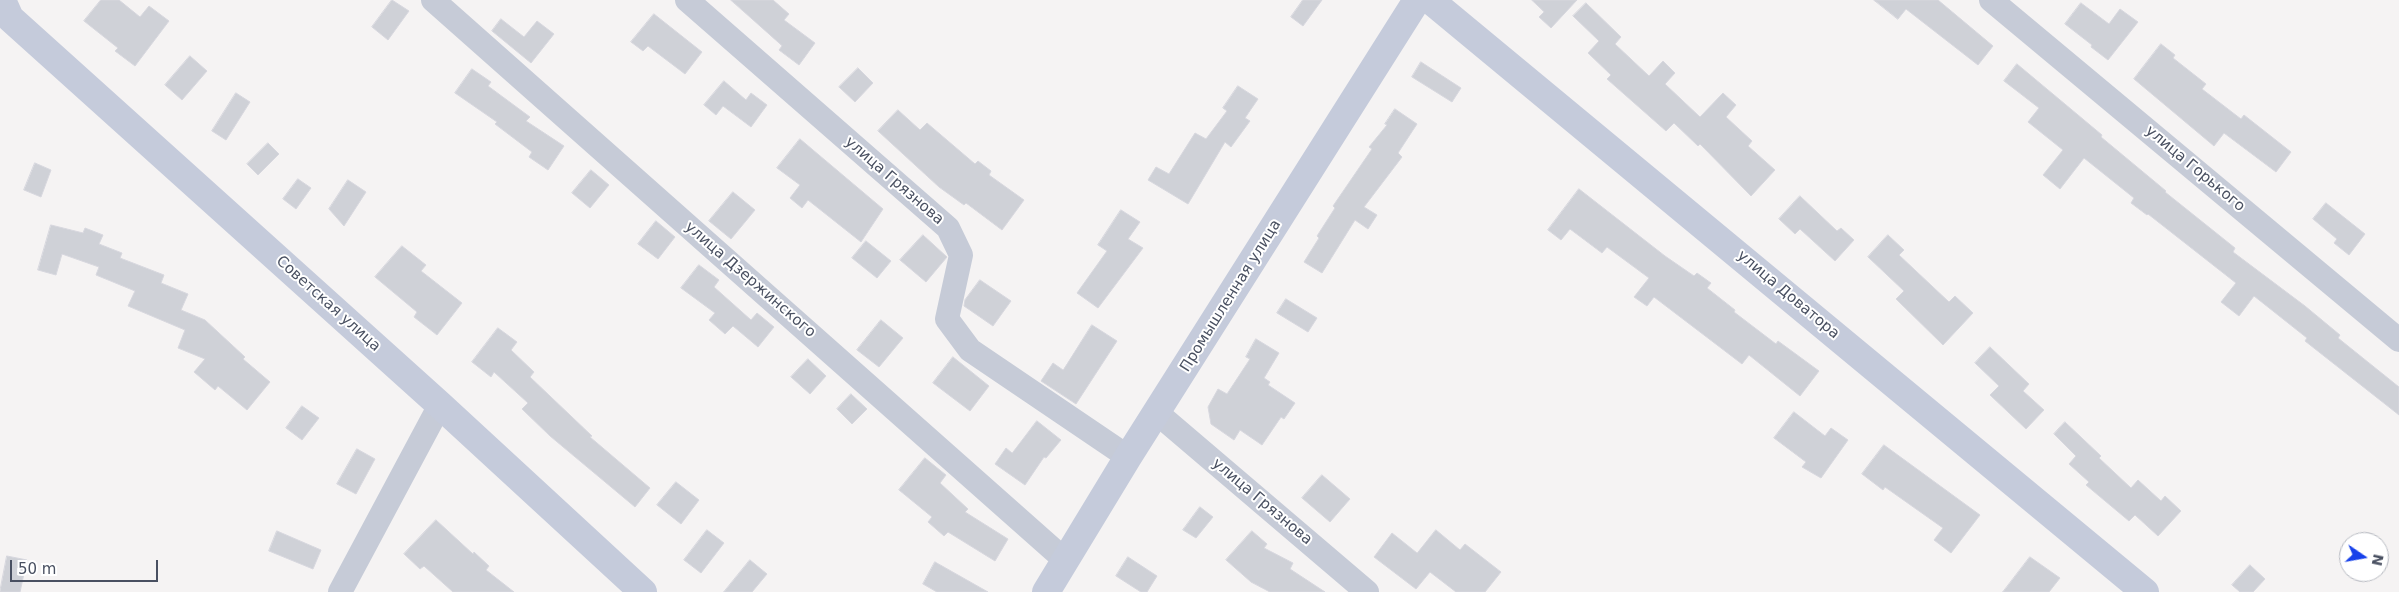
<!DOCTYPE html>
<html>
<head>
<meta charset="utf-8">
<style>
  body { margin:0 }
  #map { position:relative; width:2399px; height:592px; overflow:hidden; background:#f5f3f3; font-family:"DejaVu Sans",sans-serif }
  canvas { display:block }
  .north { position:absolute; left:2339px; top:532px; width:50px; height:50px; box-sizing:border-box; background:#fff; border:1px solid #b6b9c0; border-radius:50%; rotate:102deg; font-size:14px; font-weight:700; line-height:20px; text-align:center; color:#495061 }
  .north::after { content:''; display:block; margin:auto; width:18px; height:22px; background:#1741ea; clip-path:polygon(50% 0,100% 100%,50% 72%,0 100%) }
  .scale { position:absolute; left:10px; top:560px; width:148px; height:22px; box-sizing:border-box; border:2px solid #495061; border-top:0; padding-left:6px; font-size:15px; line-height:18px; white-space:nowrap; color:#495061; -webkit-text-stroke:4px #fff; paint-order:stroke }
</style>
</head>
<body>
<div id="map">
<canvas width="2399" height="592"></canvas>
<div class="north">N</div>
<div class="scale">50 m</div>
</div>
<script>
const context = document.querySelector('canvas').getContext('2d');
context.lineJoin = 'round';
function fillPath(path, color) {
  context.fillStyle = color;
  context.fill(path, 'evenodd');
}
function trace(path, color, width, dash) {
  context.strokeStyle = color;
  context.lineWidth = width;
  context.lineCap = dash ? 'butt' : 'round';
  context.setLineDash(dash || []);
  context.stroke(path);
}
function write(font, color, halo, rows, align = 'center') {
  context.font = font + ' "DejaVu Sans",sans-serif';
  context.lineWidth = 4;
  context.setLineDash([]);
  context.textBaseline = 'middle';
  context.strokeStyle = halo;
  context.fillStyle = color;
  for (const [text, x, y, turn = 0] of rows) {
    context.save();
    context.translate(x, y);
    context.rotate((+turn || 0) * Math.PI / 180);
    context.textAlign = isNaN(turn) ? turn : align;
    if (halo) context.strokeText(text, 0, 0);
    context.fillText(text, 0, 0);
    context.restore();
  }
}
const building = new Path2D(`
  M101 0H119L140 17 149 6 169 21 135 66 115 51 118 48 84 21Z
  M392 0 409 11 388 40 372 27Z
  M731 0H773L789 14 784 20 815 43 799 65 779 50 782 46Z
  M1303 0H1322L1303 26 1291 17Z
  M1532 0H1577L1551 28 1539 17 1544 12Z
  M1874 0H1938L1993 46 1978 65 1906 9 1898 19Z
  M1586 3 1621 37 1615 44 1649 76 1663 61 1675 73 1665 84 1700 117 1723 93 1736 105 1726 117 1752 141 1748 146 1775 170 1751 196 1700 144 1698 146 1674 123 1666 131 1607 79 1611 75 1588 53 1599 41 1573 16Z
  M2081 3 2109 24 2120 9 2138 22 2108 60 2091 47 2092 45 2065 24Z
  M654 14 702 52 685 74 648 46 643 51 631 42Z
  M501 19 524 37 537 21 554 34 531 63 492 31Z
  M2161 44 2175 55 2173 58 2206 84 2202 89 2241 119 2244 115 2291 152 2276 172 2224 133 2214 146 2134 79Z
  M190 56 207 71 182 100 165 85Z
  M1421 62 1461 88 1452 102 1412 77Z
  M2017 64 2102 135 2101 137 2166 191 2165 192 2235 248 2233 252 2305 306 2340 335 2338 338 2399 387V415L2305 341 2307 338 2254 296 2239 316 2221 302 2236 283 2148 214 2147 215 2131 203 2134 198 2084 158 2060 189 2043 175 2063 150 2028 122 2039 108 2004 81Z
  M858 68 873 83 855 102 839 87Z
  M472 69 491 82 488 86 530 117 526 121 564 146 548 170 529 157 532 152 495 124 497 122 455 93Z
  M724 81 746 100 751 93 767 105 751 127 723 106 716 115 704 105Z
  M1238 86 1258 99 1245 118 1250 121 1231 147 1225 142 1188 204 1148 180 1156 167 1169 174 1195 133 1206 139 1227 111 1223 108Z
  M236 93 250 102 226 140 212 131Z
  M1395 109 1417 124 1398 153 1402 157 1364 207 1377 215 1368 229 1355 220 1322 273 1304 262 1319 238 1317 236 1335 208 1333 206 1372 149 1369 147 1387 125 1385 124Z
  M898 110 920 130 927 123 975 164 978 161 991 171 989 175 1024 200 1002 230 966 203 964 205 939 187 878 131Z
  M800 139 883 209 861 242 808 200 802 208 790 198 800 185 777 168Z
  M268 143 279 154 258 175 247 164Z
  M35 163 51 170 41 197 24 190Z
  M591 170 609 185 590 208 572 193Z
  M298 179 311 188 296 209 283 199Z
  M348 180 366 192 344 226 329 209Z
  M1579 189 1665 256 1694 276 1697 273 1711 283 1707 288 1735 310 1734 312 1776 344 1778 341 1819 371 1800 396 1749 355 1742 364 1654 297 1647 306 1634 297 1649 278 1607 247 1602 253 1570 229 1561 240 1548 230Z
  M733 192 755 210 731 239 709 221Z
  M1800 196 1837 231 1841 228 1854 240 1835 261 1800 229 1795 234 1779 219Z
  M2326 203 2365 234 2349 255 2334 243 2337 239 2313 219Z
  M1121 210 1140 222 1128 239 1143 248 1098 308 1077 293 1107 251 1098 245Z
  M656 221 675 237 658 259 638 244Z
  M51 225 83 233 85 228 103 235 99 244 122 253 120 258 164 275 161 283 188 294 181 310 205 320 245 357 243 359 270 382 247 410 218 386 215 390 194 372 205 359 178 348 185 330 128 306 135 291 96 275 99 267 62 254 56 275 38 270Z
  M923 235 947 257 926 282 900 260Z
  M1888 235 1904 250 1899 255 1949 302 1955 296 1973 313 1943 345 1896 299 1904 291 1868 257Z
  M866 241 891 261 877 278 852 258Z
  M402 246 426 265 421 271 462 303 437 335 414 317 417 312 375 277Z
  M699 265 719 280 714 287 751 320 757 313 774 327 758 347 733 326 725 334 709 320 715 313 681 288Z
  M980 280 1011 301 993 326 964 306 965 300Z
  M1286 299 1317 318 1308 332 1277 313Z
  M881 320 903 338 879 367 857 350Z
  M1092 325 1117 341 1076 404 1041 381 1053 363 1063 370Z
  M498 328 517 342 511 350 534 372 530 377 592 436 590 437 650 488 635 507 550 436 522 409 528 403 494 372 491 377 472 362Z
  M1256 339 1279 353 1264 378 1270 382 1268 385 1295 403 1284 419 1281 417 1262 445 1240 430 1234 440 1211 424 1208 407 1218 389 1227 394 1250 359 1246 357Z
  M1990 347 2029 384 2023 391 2044 410 2026 429 1990 395 1999 386 1975 363Z
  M953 357 989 386 970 411 933 383Z
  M808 359 826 376 810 394 791 377Z
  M851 394 867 409 852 424 837 409Z
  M302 406 319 418 302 440 286 428Z
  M1794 412 1825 436 1831 428 1848 440 1821 478 1802 467 1806 462 1774 438Z
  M1037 421 1061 440 1046 458 1044 457 1025 485 995 464 1006 448 1012 453Z
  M2065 422 2101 456 2099 458 2131 488 2138 480 2161 501 2165 496 2181 511 2158 536 2135 515 2129 521 2086 485 2089 482 2069 464 2076 456 2054 434Z
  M1884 445 1980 515 1951 553 1934 540 1943 528 1885 487 1883 490 1862 474Z
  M357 449 375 459 356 494 337 484Z
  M925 458 946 475 940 483 968 509 965 512 1008 539 995 561 948 532 944 536 928 522 932 517 899 490Z
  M1322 475 1350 499 1330 522 1302 498Z
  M676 482 699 500 681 524 657 505Z
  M1200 507 1213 517 1196 538 1183 530Z
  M436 520 473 554 474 552 489 566 486 570 514 592H453L424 566 420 569 404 554Z
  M707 530 724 543 701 573 684 560Z
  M1436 530 1460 550 1465 544 1501 572 1485 592H1456L1430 572 1416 589 1374 557 1392 533 1417 553Z
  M277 531 321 550 313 569 269 551Z
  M1252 531 1267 544 1264 548 1293 563 1290 569 1325 592H1270L1251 582 1226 560Z
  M7 556 27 560 20 592H0Z
  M1128 557 1157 576 1147 592H1141L1116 576Z
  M2030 557 2060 578 2049 592H2003Z
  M750 560 767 574 752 592H724Z
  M935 562 988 592H937L923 584Z
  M2250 565 2265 579 2253 592H2240L2232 585Z`);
fillPath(building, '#cfd1d7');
trace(building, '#d7d7de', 1);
trace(new Path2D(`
  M433 0 1066 561
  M687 0 948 228 961 255 947 319 970 350 1128 457
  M1991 0 2399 340
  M1157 413 1367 592
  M340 592 440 405`), '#c6cbd7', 24);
trace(new Path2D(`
  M2 0 10 18 440 405 643 592
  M1430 0 2145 592
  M1046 592 1128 457 1417 0`), '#c5cbdb', 28);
write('15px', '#495061', '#fff', [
  ["улица Горького",2195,169,40],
  ["улица Грязнова",894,181,41],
  ["улица Дзержинского",750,280,41],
  ["улица Доватора",1788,295,40],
  ["Промышленная улица",1231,296,-58],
  ["Советская улица",328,304,42],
  ["улица Грязнова",1262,502,40]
]);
</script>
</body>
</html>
